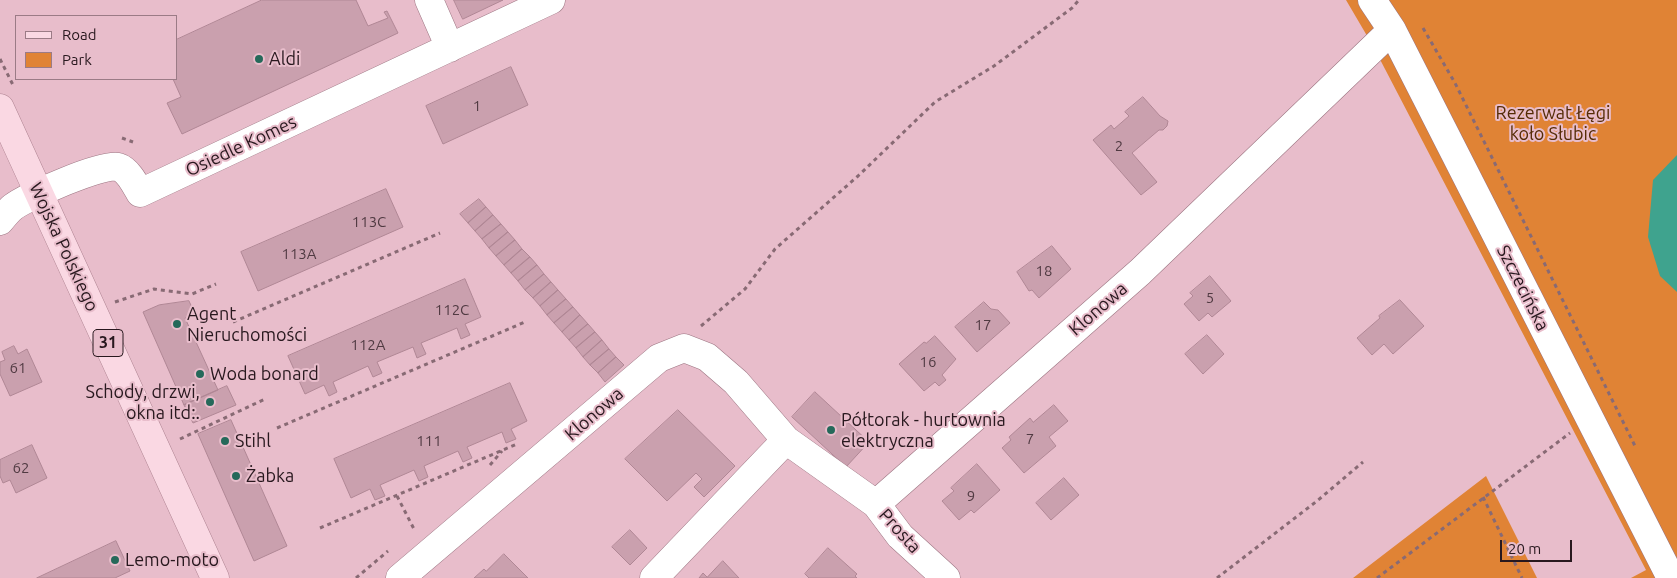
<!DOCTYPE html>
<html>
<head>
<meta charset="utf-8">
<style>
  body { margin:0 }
  #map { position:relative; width:1677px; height:578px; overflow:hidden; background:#e8bdcb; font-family:Ubuntu,sans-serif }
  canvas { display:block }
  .legend { position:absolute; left:15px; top:15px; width:162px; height:65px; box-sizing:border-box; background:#e8bdcb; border:1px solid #9b7b86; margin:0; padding:6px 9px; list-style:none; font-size:15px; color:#28181e }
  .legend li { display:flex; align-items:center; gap:10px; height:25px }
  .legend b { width:25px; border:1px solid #9b7b86 }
  .scale { position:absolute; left:1500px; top:540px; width:72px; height:22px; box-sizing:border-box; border:2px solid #28181e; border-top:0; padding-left:6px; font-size:15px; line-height:18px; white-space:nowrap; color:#28181e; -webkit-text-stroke:4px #e8bdcb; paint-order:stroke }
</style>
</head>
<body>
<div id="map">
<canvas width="1677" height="578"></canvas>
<ul class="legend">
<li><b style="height:6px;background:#fad8e3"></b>Road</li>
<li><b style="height:14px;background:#e08335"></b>Park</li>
</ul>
<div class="scale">20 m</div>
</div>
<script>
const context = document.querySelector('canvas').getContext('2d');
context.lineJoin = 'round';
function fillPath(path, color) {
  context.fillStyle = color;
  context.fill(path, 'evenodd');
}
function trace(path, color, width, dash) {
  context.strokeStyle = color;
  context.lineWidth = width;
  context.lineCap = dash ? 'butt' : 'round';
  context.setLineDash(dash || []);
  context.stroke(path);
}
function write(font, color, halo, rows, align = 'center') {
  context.font = font + ' Ubuntu,sans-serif';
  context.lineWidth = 4;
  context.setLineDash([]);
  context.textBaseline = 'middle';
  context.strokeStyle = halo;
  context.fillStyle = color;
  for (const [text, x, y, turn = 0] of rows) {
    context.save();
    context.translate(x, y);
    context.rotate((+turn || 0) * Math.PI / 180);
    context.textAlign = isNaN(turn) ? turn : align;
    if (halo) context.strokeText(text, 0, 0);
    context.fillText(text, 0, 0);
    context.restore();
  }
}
fillPath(new Path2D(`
  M1346 0H1677V578H1631L1646 570 1373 46Z
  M1486 476 1537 578H1353Z`), '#e08335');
fillPath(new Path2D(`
  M1677 155V292L1660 276 1648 237 1653 180Z`), '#3fa38e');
const building = new Path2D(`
  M262 0H356L368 26 388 18 384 12 387 11 398 33 182 134 167 103 181 97 173 79H176V40Z
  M454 0H503L463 19Z
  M511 67 528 105 443 144 426 106Z
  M1143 97 1160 116 1168 121 1167 126 1163 130H1159L1132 153 1157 182 1141 195 1093 140 1111 125 1114 129 1129 116 1125 112Z
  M386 189 403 227 258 291 241 252Z
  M479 199 486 207 468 223 460 214Z
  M486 207 493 215 475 231 468 223Z
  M493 215 501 224 482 239 475 231Z
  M501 224 508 232 489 248 482 239Z
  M508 232 515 240 496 256 489 248Z
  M515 240 522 249 504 265 496 256Z
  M1052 246 1071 269 1039 298 1032 290 1029 291 1017 272Z
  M522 249 530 257 511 273 504 265Z
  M530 257 537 265 518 281 511 273Z
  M537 265 544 274 525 290 518 281Z
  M544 274 551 282 533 298 525 290Z
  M1210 276 1231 301 1212 317 1208 313 1199 321 1184 304 1193 296 1190 293Z
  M465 279 481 317 465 324 470 335 461 339 457 328 421 343 426 354 417 358 413 347 377 362 382 373 373 377 368 366 333 382 337 392 329 396 324 385 305 394 288 356Z
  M551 282 558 290 540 306 533 298Z
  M558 290 566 299 547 315 540 306Z
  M566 299 573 307 554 323 547 315Z
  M1400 300 1424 326 1393 354 1384 344 1372 355 1357 338 1380 318 1379 316Z
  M189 301 195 314 185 318 218 390 184 405 143 312 159 305Z
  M984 302 991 309 998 310 1010 323 977 352 955 327Z
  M573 307 580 315 562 332 554 323Z
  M580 315 588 324 569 340 562 332Z
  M588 324 595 332 576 348 569 340Z
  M595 332 602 340 583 357 576 348Z
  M1207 335 1224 354 1203 374 1185 354Z
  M935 336 956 359 942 375 946 380 939 386 935 382 924 391 899 364 924 342 926 343Z
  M602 340 609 349 590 365 583 357Z
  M14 346 18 354 27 349 42 382 10 396 0 374V362L5 360 2 352Z
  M609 349 616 357 598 373 590 365Z
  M616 357 624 365 605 382 598 373Z
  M510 383 527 421 511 429 516 439 506 443 502 432 467 447 472 458 463 462 458 451 424 466 428 477 419 481 414 470 380 485 385 496 375 500 370 489 351 498 334 459Z
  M227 386 236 405 193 423 184 405Z
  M815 392 869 442 846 467 792 417Z
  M1054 405 1068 421 1049 437 1056 446 1024 473 1002 448 1011 440 1009 437 1030 418 1033 422Z
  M678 410 735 466 704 497 694 487 702 479 696 473 667 501 625 459Z
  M231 420 287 546 254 561 198 434Z
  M32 445 47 478 16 493 10 480 3 483 0 476V460Z
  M977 464 1000 490 974 513 971 510 959 520 942 501 954 491 951 488Z
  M1064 478 1079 495 1051 520 1036 503Z
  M630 530 647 548 630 565 612 547Z
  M116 541 130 571 115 578H37Z
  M828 548 857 574 855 576 857 578H809L805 574Z
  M504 554 528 578H474L484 569 486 571Z
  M723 561 739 578H699L703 573 707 577Z`);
fillPath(building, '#caa0ae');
trace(building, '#b08795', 1);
const street = new Path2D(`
  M429 0 450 48
  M1372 0 1392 30 1671 578
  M0 221C4 216 8 211 13 207 26 197 104 162 118 167 128 170 135 184 140 193L551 0
  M876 504 1140 272 1392 30
  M400 578 659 358 684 348 707 357 736 382 786 440 876 504 900 536 946 578
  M654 578 786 440`);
const primary = new Path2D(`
  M0 108 215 578`);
trace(street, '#9c7582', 29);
trace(primary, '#af8492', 29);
trace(new Path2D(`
  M1423 28 1455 83 1635 446
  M0 59 13 85
  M122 138 133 142
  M115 302 154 289 192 294 216 284
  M233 322 440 233
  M701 326 745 289 775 249 858 176 935 102 994 66 1072 8 1079 0
  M277 428 525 322
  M180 439 265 399
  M490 465 502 451
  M397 496 415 531
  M1483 497 1522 578
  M320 528 517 444
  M356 578 388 551
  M1217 578 1317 501 1363 462
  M1377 578 1570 433`), '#886a74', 3, [4, 4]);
trace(street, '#fff', 28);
trace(primary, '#fad8e3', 28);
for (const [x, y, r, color] of [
  [259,59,5,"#25695a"],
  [177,324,5,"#25695a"],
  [200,374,5,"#25695a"],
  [210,402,5,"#25695a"],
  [831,430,5,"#25695a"],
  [225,441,5,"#25695a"],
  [236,476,5,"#25695a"],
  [115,560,5,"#25695a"]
]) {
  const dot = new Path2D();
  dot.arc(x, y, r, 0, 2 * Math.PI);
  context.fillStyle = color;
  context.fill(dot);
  trace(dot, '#e8bdcb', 2);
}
write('15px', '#503a42', null, [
  ["1",477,106],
  ["2",1119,146],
  ["113C",369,222],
  ["113A",299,254],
  ["18",1044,271],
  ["5",1210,298],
  ["112C",452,310],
  ["17",983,325],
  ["112A",368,345],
  ["16",928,362],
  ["61",18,368],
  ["7",1030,439],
  ["111",429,441],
  ["62",21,468],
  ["9",971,496]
]);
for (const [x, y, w] of [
  [108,343,30]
]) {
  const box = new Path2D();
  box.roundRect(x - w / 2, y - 13.5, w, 27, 4);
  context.fillStyle = '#e8bdcb';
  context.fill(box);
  trace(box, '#28181e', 1);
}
write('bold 16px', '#28181e', null, [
  ["31",108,343]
]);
write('18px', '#28181e', '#e8bdcb', [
  ["Aldi",269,59],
  ["Agent",187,314],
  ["Nieruchomości",187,335],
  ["Woda bonard",210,374],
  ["Schody, drzwi,",200,392,"right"],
  ["okna itd:.",200,413,"right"],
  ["Półtorak - hurtownia",841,420],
  ["elektryczna",841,441],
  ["Stihl",235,441],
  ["Żabka",246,476],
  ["Lemo-moto",125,560]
], 'left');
write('18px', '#542b05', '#e8bdcb', [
  ["Rezerwat Łęgi",1553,113],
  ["koło Słubic",1553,134]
]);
write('18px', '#28181e', '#e8bdcb', [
  ["Osiedle Komes",241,146,-25],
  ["Wojska Polskiego",64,247,65],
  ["Szczecińska",1523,288,63],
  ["Klonowa",1098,309,-41],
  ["Klonowa",594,414,-41],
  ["Prosta",900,531,48]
]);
</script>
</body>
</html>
